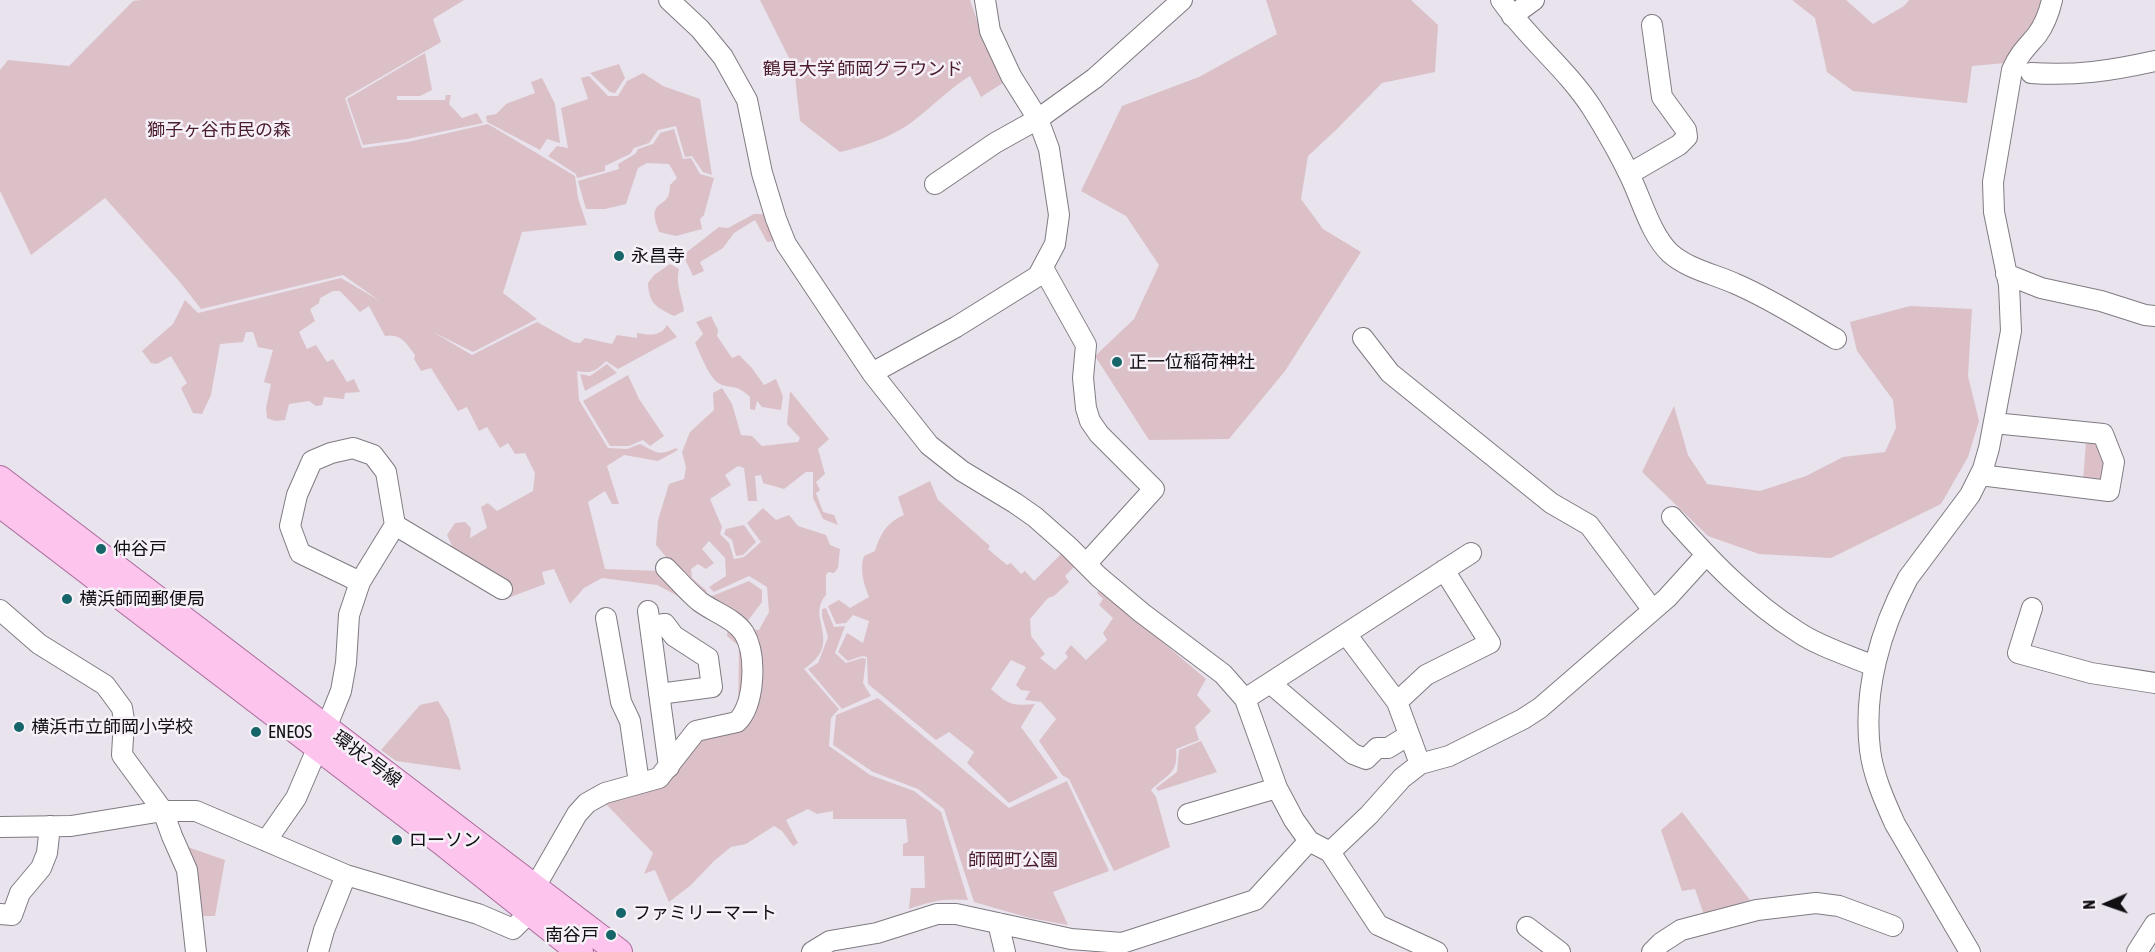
<!DOCTYPE html>
<html>
<head>
<meta charset="utf-8">
<style>
  body { margin:0 }
  #map { position:relative; width:2155px; height:952px; overflow:hidden; background:#e8e3ec; font-family:"Asap Condensed",sans-serif }
  canvas { display:block }
  .north { position:absolute; left:2077px; top:874px; width:60px; height:60px; -webkit-text-stroke:4px #f6f0f9; paint-order:stroke; rotate:268deg; font-size:16px; font-weight:700; line-height:24px; text-align:center; color:#110f12 }
  .north::after { content:''; display:block; margin:auto; width:21px; height:27px; background:#110f12; clip-path:polygon(50% 0,100% 100%,50% 72%,0 100%) }
</style>
</head>
<body>
<div id="map">
<canvas width="2155" height="952"></canvas>
<div class="north">N</div>
</div>
<script>
const context = document.querySelector('canvas').getContext('2d');
context.lineJoin = 'round';
function fillPath(path, color) {
  context.fillStyle = color;
  context.fill(path, 'evenodd');
}
function trace(path, color, width, dash) {
  context.strokeStyle = color;
  context.lineWidth = width;
  context.lineCap = dash ? 'butt' : 'round';
  context.setLineDash(dash || []);
  context.stroke(path);
}
function write(font, color, halo, rows, align = 'center') {
  context.font = font + ' "Asap Condensed","Noto Sans JP",sans-serif';
  context.lineWidth = 5;
  context.setLineDash([]);
  context.textBaseline = 'middle';
  context.strokeStyle = halo;
  context.fillStyle = color;
  for (const [text, x, y, turn = 0] of rows) {
    context.save();
    context.translate(x, y);
    context.rotate((+turn || 0) * Math.PI / 180);
    context.textAlign = isNaN(turn) ? turn : align;
    if (halo) context.strokeText(text, 0, 0);
    context.fillText(text, 0, 0);
    context.restore();
  }
}
fillPath(new Path2D(`
  M141 0H464L433 19 441 42 345 98 362 148 408 142 488 124 575 176 578 198 587 225 522 232 503 293 537 319 473 352 433 332 472 355 537 322 573 342 580 343 585 338 612 344 617 335 637 338V333C650 335 660 337 667 325L677 337 618 369 606 361C596 371 591 374 577 371L579 400 608 448 627 449 640 444C657 452 656 457 676 448L678 450 658 461 624 455 607 466 619 504H612L605 491 588 502 605 569 661 571 723 622 722 628 692 609 678 596 657 585 602 578 584 588 570 604 554 569 542 572 545 584 505 599 501 596 453 548 447 535 455 523 465 522 471 528 470 538 487 528 481 507 488 503 497 511 533 491 535 473 525 453 515 454 508 443 500 448 487 427 479 431 467 407 458 411 431 368 421 371 414 359 415 355C406 343 401 333 385 336L369 306 360 312 340 291H333L320 298 319 303 310 309 315 321 299 332 307 349 316 345 327 362 333 359 347 382 354 379 360 392 345 393 344 399 324 397 322 405 316 406 309 401 289 404 285 420 275 421 267 418 266 408 271 384 264 382 273 350 258 347 253 332H246L243 342 220 344 211 395 202 414 193 413 181 388 187 383 171 356 157 364 151 363 142 351 173 324 185 300 198 313 341 278 380 301 343 275 201 309 179 281 105 198 31 255 0 191V70L8 60 69 66 133 1Z
  M760 0H970L986 47 1003 83 981 97 970 76C949 89 932 107 912 122 890 138 865 146 840 152L800 121 794 68Z
  M1266 0H1411L1438 25 1435 72 1382 83 1337 129 1308 156 1301 199 1323 229 1361 252 1285 371 1229 439 1149 440 1095 356 1134 319 1159 265 1126 216 1081 191 1122 106 1199 77 1277 34Z
  M1792 0H1846L1873 24 1904 6 1909 0H2042V9L2006 63 1972 66 1967 103 1853 91 1827 72 1815 18Z
  M425 53 432 90 420 96H397V100H445L446 95H451L449 104 462 118 477 113 483 123 407 139 363 145 347 99Z
  M619 64 625 78 615 93 610 92 590 73Z
  M643 73 663 86 700 99 712 175 703 172 692 156 685 157 676 126 658 130 649 143 634 148 630 154 605 166V171L577 178 576 174 548 156 557 146 568 148 561 108 588 99 581 78 589 76 608 96H618L627 81Z
  M542 78 555 104 560 143 547 139 540 150 487 122 486 116 496 114 506 104 535 93 531 82Z
  M674 129 683 159 691 158 700 174 714 178 704 215 700 219 702 229 676 236 659 232C657 226 653 217 655 211 659 200 670 205 670 185L677 178 669 164 647 163 638 168 626 204 605 209H586L578 181 619 169 618 164 635 154 638 149 653 144 660 133Z
  M754 214H765L774 241 767 242 755 220 734 233 723 248 700 262 704 271 693 276 683 255 719 227 728 228Z
  M670 264 679 269C675 284 682 296 684 311L674 316C656 307 649 304 648 283L654 275Z
  M1910 306 1972 309 1968 376 1979 421 1968 457 1941 504 1831 558 1759 554 1708 536 1642 472 1674 406 1688 455 1707 484 1760 491 1806 476 1843 457 1885 452 1896 428 1893 400 1857 351 1850 322Z
  M711 316 718 330 717 336 732 358 739 355 752 368 764 385 776 379 783 396 781 410 762 407 757 401 755 410 750 409V397C735 383 734 390 720 384 710 380 700 353 695 343L703 334 696 322Z
  M607 364 617 373 585 391 580 374 590 376Z
  M628 375 639 399 664 436 650 446 643 440 629 446H610L583 401Z
  M722 388 732 404 741 435 752 436 762 446 798 442 800 438 787 424 790 391 829 439 818 449 825 474 816 482 820 490 816 493 823 512 834 515 838 525 823 519 813 498V472H806L784 489 763 483 761 475 755 476 757 501H748L744 468 738 466 725 475 731 485 710 499 722 527 720 534 729 543 734 559 744 557 761 542 747 523 763 508 776 520 789 515 798 526 826 535 830 545 840 549 838 568 834 573 828 572 826 575V595C805 619 845 642 804 669L839 709 831 718 829 746 870 775 914 791 941 812 968 900C946 898 930 901 909 909L911 888H925L924 856H903V844L908 842 906 819H833V811L817 814 808 809 786 820 798 843 793 846 782 831 774 826 746 844 731 847 714 861 691 885 669 902 655 870 644 874 653 853 604 802 629 789 698 733 738 726 739 646 727 636 728 627 759 630 769 612 767 587 749 576 714 592 709 587 726 576 725 558 709 541 702 549 714 563 706 569 698 564 691 569 692 578 707 591 699 596 656 545 658 520 669 484 684 479 686 467 682 452 690 432 714 410 713 393Z
  M2086 441 2099 442 2109 463 2103 485 2083 482Z
  M930 481 938 500 990 546 988 549 1007 565 1011 563 1021 574 1025 571 1034 581 1063 552 1076 565 1065 576 1069 582 1054 596 1048 598 1030 619 1031 636 1045 654 1040 658 1055 670 1068 657 1065 653 1071 645 1086 660 1107 640 1103 633 1113 618 1099 605 1103 599 1097 593 1100 589 1206 679 1197 695 1211 711 1195 727 1199 740 1176 749C1179 774 1166 775 1151 790L1156 797 1170 847 1114 871 1069 779 1062 775 1039 741 1056 719 1041 702 1025 700 1030 691 1021 690 1016 685 1026 667 1011 660 991 689C1009 705 1011 706 1035 704L1021 727 1058 778 1009 803 967 763 974 752 949 732 936 740 868 684 867 657 862 656 848 661 838 652 847 633 863 643 869 621 853 615 846 623 836 624 828 606 839 600 850 608 869 597C864 584 859 569 864 556L875 551C880 534 887 522 904 515L898 497Z
  M744 525 756 542 743 555 736 556 732 540 724 534 726 529Z
  M749 581 762 590V602L744 626 705 599Z
  M826 608 834 627 845 626 835 653 846 663 862 658 866 659 863 683 871 696 842 709 808 669 818 663 828 637 822 616V609Z
  M878 698 1009 808 1067 781 1109 871 1053 892 1068 925 1030 918 974 902 944 809 918 789 873 772 833 745 836 715Z
  M438 701 449 719 461 770 396 761 381 750 420 705Z
  M1201 741 1217 772 1158 791 1156 788 1177 772 1179 750Z
  M1682 812 1750 900 1704 915 1695 889 1682 891 1661 830Z
  M185 846 225 860 215 916H199Z`), '#dcc0c8');
const minor = new Path2D(`
  M669 0 700 29 723 57 747 100 762 173 776 219 786 244 872 373 929 445 962 471 1015 503 1035 517 1069 547 1099 577 1142 613 1223 674 1245 699 1277 788 1294 820 1309 841 1330 852 1378 925 1437 952
  M1501 0C1528 39 1566 68 1592 108 1605 129 1618 151 1628 172 1641 197 1650 234 1670 253 1688 269 1714 274 1736 284 1771 299 1803 320 1836 339
  M1512 16 1534 0
  M2031 73C2076 76 2110 71 2155 61
  M1629 174 1679 145 1687 137 1686 130 1662 97 1652 25
  M935 184 995 143 1038 119 1095 78 1182 0
  M1043 268 1086 345 1083 378 1086 408 1090 421 1099 434 1154 489 1086 564
  M2006 274 2041 288 2101 301 2145 315 2155 316
  M1363 338 1390 373 1551 503 1589 525 1652 609
  M872 373 956 327 1038 276 1055 244 1059 215 1049 149 1038 119 1011 76 990 31 985 0
  M1980 475 2109 491 2114 462 2103 434 1994 423
  M1672 517C1709 559 1750 602 1798 632 1818 646 1850 656 1874 666
  M360 582 300 553 290 526 297 495 312 461 331 453 353 448 373 455 386 472 395 525 502 589
  M2032 608 2018 653 2091 673 2155 683
  M0 610 39 644 105 685 122 708 124 720 122 755 163 811 172 836 187 870 196 952
  M648 611 669 767
  M606 618 621 702 630 721 639 783
  M650 626 665 624 674 636 708 658 712 687 659 694
  M1346 634 1397 702 1420 764
  M1270 683 1353 754 1366 759 1377 748H1388L1409 735
  M1245 699 1471 553
  M1397 702 1426 675 1490 643 1444 570
  M1188 814 1277 788
  M0 827 71 826 163 811H196L346 875 478 914 513 929 530 912
  M266 841 296 798 326 728 341 691 346 663 349 615 360 582 395 525
  M1330 852 1369 815 1402 778 1420 764 1449 756 1523 719 1540 708 1667 598 1706 555
  M535 887 577 814 587 803 605 793 659 778 696 731 737 722C755 704 757 655 744 633 734 618 713 612 699 601 687 591 677 579 666 568
  M0 914 12 915 20 893 41 868 47 853 50 826
  M998 923 1005 952
  M1527 927 1560 952
  M318 952 324 930 346 875
  M812 952 830 941 877 933 937 914H956L1071 939 1122 943 1255 900 1309 841
  M1652 952 1661 943 1681 930 1757 910 1816 903 1839 906 1893 926
  M1970 952 1895 824C1885 802 1873 775 1870 750 1863 691 1880 630 1908 578L1970 495 1983 469 1989 448 2011 331 2009 285 1994 212 1993 182 2012 70C2019 54 2026 48 2037 35 2045 24 2049 13 2052 0
  M2137 952 2155 924`);
const major = new Path2D(`
  M0 479 619 952
  M0 504 442 842 580 952`);
trace(minor, '#807b83', 22);
trace(major, '#a96b9a', 28);
trace(minor, '#fff', 20);
trace(major, '#fdc4ee', 26);
for (const [x, y, r, color] of [
  [619,256,6,"#166568"],
  [1117,362,6,"#166568"],
  [101,549,6,"#166568"],
  [67,599,6,"#166568"],
  [19,727,6,"#166568"],
  [256,732,6,"#166568"],
  [397,840,6,"#166568"],
  [621,913,6,"#166568"],
  [611,935,6,"#166568"]
]) {
  const dot = new Path2D();
  dot.arc(x, y, r, 0, 2 * Math.PI);
  context.fillStyle = color;
  context.fill(dot);
  trace(dot, '#f6f0f9', 2);
}
write('18px', '#4a1c2c', '#f6f0f9', [
  ["鶴見大学 師岡グラウンド",863,69],
  ["獅子ヶ谷市民の森",219,130],
  ["師岡町公園",1013,860]
]);
write('18px', '#110f12', '#f6f0f9', [
  ["永昌寺",631,256],
  ["正一位稲荷神社",1129,362],
  ["仲谷戸",113,549],
  ["横浜師岡郵便局",79,599],
  ["横浜市立師岡小学校",31,727],
  ["ENEOS",268,732],
  ["ローソン",409,840],
  ["ファミリーマート",633,913],
  ["南谷戸",599,935,"right"]
], 'left');
write('18px', '#110f12', '#f6f0f9', [
  ["環状2号線",367,759,37]
]);
</script>
</body>
</html>
